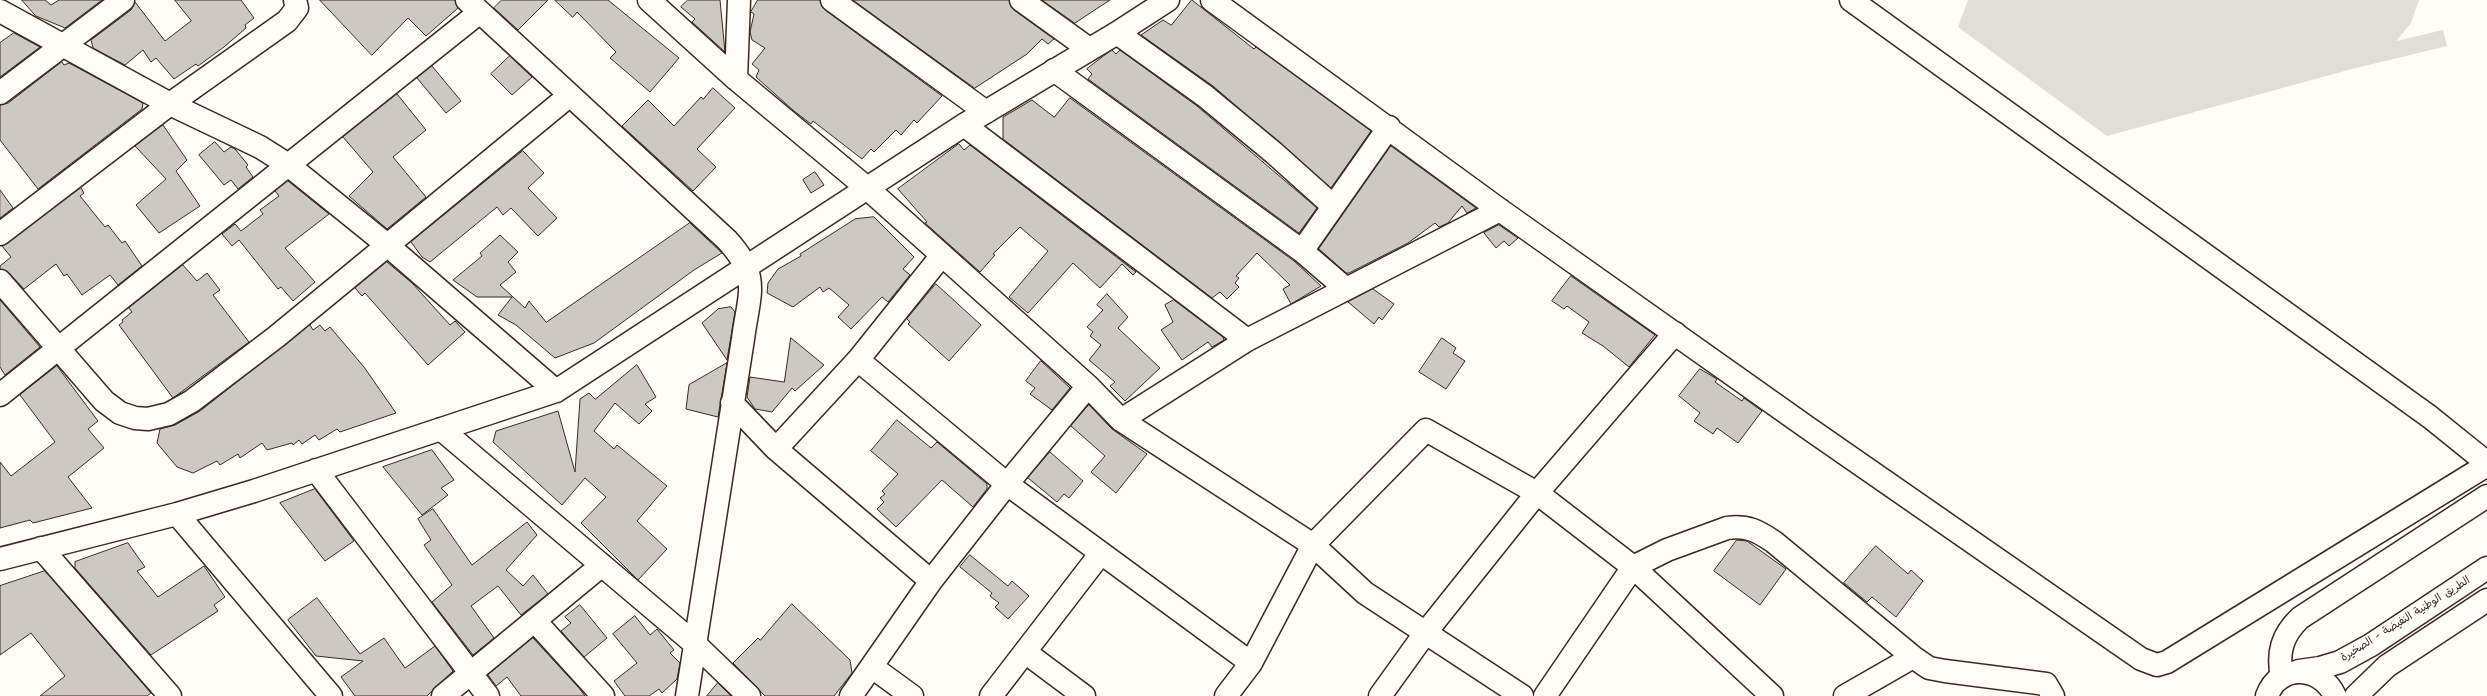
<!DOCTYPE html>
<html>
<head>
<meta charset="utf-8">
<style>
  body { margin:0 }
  canvas { display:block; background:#fdfcf7 }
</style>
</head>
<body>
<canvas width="2487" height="696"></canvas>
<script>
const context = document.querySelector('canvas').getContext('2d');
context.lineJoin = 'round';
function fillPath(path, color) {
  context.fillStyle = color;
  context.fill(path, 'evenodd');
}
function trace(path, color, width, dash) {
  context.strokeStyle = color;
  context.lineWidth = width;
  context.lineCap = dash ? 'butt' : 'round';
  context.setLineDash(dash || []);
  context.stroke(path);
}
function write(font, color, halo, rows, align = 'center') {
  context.font = font + ' Kalam,"Playpen Sans Arabic",sans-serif';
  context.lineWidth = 3;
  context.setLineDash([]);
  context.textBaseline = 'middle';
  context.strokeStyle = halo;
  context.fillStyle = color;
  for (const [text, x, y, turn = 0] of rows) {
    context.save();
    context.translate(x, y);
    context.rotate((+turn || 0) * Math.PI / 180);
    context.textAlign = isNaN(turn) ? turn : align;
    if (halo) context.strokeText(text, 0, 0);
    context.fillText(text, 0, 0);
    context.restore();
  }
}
fillPath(new Path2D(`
  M1968 0H2419L2411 23 2396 41 2443 30 2447 46 2352 69 2107 136 1958 27Z`), '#e1ded7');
const building = new Path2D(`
  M22 0H45L51 5 59 0H102L65 28 36 16Z
  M175 0H241L254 18 245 25 246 28 224 47 198 66 196 64 174 79 156 58 151 62 143 50 125 65 93 48 91 40 131 10 135 2 165 41 191 21Z
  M320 0H455L458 8 426 36 408 18 372 55Z
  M502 0H548L518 30 494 8Z
  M555 0H608L679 58 650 92 610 58 616 52 577 12 573 17Z
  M688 0H720L725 52 692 22 695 19 681 7Z
  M758 0H820L825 10 942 96 917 123 914 120 901 135 896 130 874 152 871 149 862 159 813 121 811 124 794 111 756 77 759 70 752 64 765 48 752 40 750 32 754 14 751 12Z
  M853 0H1009L1014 10 1054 39 1048 44 1042 39 1027 54 975 88Z
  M1042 0H1110L1075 23Z
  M1192 0 1254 49 1256 47 1371 131 1331 188 1213 86 1141 35 1163 20 1171 25Z
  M14 33 40 47 0 77V43Z
  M1112 50 1116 54 1120 50 1197 106 1317 208 1299 233 1088 79 1092 74 1087 69Z
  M510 56 532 77 512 95 491 74Z
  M62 62 64 65 69 63 143 103 142 109 38 189 0 140V105L8 103Z
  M432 66 461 101 446 113 417 78Z
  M713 88 735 108 697 149 716 167 693 191 622 126 648 100 674 126 701 97 703 99Z
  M397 94 426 130 393 157 426 197 387 229 349 196 373 172 343 137Z
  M1070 98 1294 261 1321 286 1291 304 1283 289 1290 285 1257 253 1236 276 1239 278 1235 283 1239 287 1227 299 1220 292 1212 298 1003 139V117L1032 100 1054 117Z
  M163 125 187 160 176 171 200 206 159 233 136 205 166 179 135 146Z
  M215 142 224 152 231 147 235 149 248 165 246 167 253 177 238 189 231 180 224 185 199 155Z
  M959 144 964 150 970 145 1136 272 1133 275 1122 264 1100 288 1073 263 1028 313 1009 297 1048 251 1020 227 993 254 995 255 980 272 925 223 927 222 898 189Z
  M1391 146 1476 208 1467 213 1462 206 1448 223 1439 227 1435 223 1408 243 1349 273H1346L1319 249Z
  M523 151 544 173 528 188 557 218 538 236 511 208 503 215 497 207 430 262 422 257 411 242Z
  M815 172 824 185 811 193 803 180Z
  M288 181 329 214 285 248 315 282 293 301 281 287 278 289 239 240 232 246 222 234 235 224 241 231 263 214 260 210 279 196 275 191Z
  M81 188 84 193 80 196 105 227 108 225 122 243 125 241 142 266 118 285 110 275 82 295 67 274 64 276 56 264 24 289 9 273 0 269V266L11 257 2 246Z
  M0 190 13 208 0 218Z
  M874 217 914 257 903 269 910 275 888 302 882 297 851 329 838 317 849 305 829 288 823 292 820 287 793 307 767 293 768 283 778 269 801 256 800 254 855 219Z
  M690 223 722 253 694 270 594 343 555 358 516 325 498 315 512 297H477L453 280 482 256 480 253 500 235 518 252 508 262 516 272 500 285 525 308 529 301 546 322Z
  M1499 225 1518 238 1509 246 1504 241 1496 248 1484 233Z
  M387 262 412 283 450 325 455 321 465 332 428 365 365 293 362 296 355 288Z
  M183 265 197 281 207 273 220 290 213 295 249 342 173 398 119 325 123 322 122 320 132 312 129 308Z
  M1571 276 1655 335 1629 367 1603 346 1582 333 1589 322 1567 306 1564 309 1552 301Z
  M936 284 981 325 949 361 908 324 910 322 907 319Z
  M1373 289 1394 304 1382 320 1379 317 1374 324 1348 302Z
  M1107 294 1128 317 1118 328 1160 368 1125 401 1110 386 1115 382 1089 360 1101 345 1090 336 1093 332 1087 327 1103 310 1097 305Z
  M0 300 40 347 5 375 0 367Z
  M1174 300 1223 337 1224 340 1212 347 1208 342 1182 360 1161 330 1173 322 1165 305Z
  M731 307 735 312 727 360 702 323 718 309Z
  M310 325 313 330 320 325 325 331 330 327 364 367 396 413 340 432 337 429 319 440 315 435 302 444 299 440 293 445 292 443 267 450 262 443 240 458 238 454 220 465 217 461 193 473 177 467 157 443 160 429 175 425 200 411Z
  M791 338 824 365 795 391 792 388 772 412 755 409 747 397 750 377 784 382Z
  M1442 338 1456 348 1453 353 1465 361 1446 389 1419 372Z
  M1041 361 1070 388 1052 410 1030 394 1035 388 1026 381Z
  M727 363 718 417 686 409 689 385Z
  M637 365 656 397 645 404 652 411 639 424 615 403 594 431 614 449 617 445 667 486 637 521 667 549 638 580 581 523 606 497 585 478 562 505 493 442 496 431 558 411 575 472 580 399 589 393 595 399Z
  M57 366 98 421 88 429 104 448 68 477 92 508 33 523 30 520 0 528V462L11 476 55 442 20 395Z
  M1700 369 1717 379 1715 382 1742 401 1744 398 1762 411 1738 443 1717 428 1713 434 1694 421 1700 413 1679 396Z
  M1089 405 1112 429 1147 454 1116 493 1091 472 1105 456 1071 426Z
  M897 420 931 448 937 442 987 484V489L973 507 942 480 896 527 877 509 884 502 880 498 885 494 882 491 898 474 871 451Z
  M432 450 454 480 441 488 448 495 422 515 383 467Z
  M1050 452 1083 481 1069 498 1064 494 1057 502 1028 478Z
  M315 489 354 541 325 561 280 503Z
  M433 509 472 565 527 522 537 535 506 570 523 586 533 575 548 594 521 615 498 586 471 606 494 638 473 655 432 602 452 585 424 545 431 540 418 519Z
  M1737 540 1747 541 1786 569 1760 605 1714 571Z
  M128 543 145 567 137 571 158 597 204 566 225 597 214 605 218 611 151 655 75 568V562Z
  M1876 546 1908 574 1911 570 1923 581 1896 617 1872 597 1867 602 1844 583Z
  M970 555 1008 586 1012 581 1029 596 1008 619 995 607 999 603 990 596 992 593 960 567Z
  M45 571 151 693 147 696H40L65 676 31 633 0 655V586Z
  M317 598 360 654 384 638 405 668 435 646 453 671 427 696H355L341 677 363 661 316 656 288 620Z
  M792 604 850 660 852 673 834 696H765L733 663 758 638 760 640Z
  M580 605 607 638 584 657 561 631 571 623 565 617Z
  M635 616 650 635 657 629 674 650 670 653 680 663 677 679 662 693 659 689 649 696H625L614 681 637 663 613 634Z
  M533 638 579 688 585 696H521L507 677 496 686 488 675Z
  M718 683 731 696H707Z`);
fillPath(building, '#cdc8c2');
trace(building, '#3b2a1e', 1);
const minor = new Path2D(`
  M467 0 727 240C761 277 749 293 743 339L687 696
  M649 0 736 79 867 188 942 255 1088 386 1121 420 1313 545 1365 593 1522 696
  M832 0 986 112
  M1021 0 1089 49
  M1212 0 1500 210 1808 428 2141 659 2157 665 2167 662 2487 465
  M1851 0 2430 417 2487 463
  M0 11 170 104 260 147 287 164 386 244 556 391
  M1117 33 1205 96 1274 153 1332 205
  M1054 70 1302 251 1345 288
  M736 79 739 0
  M0 93 123 0
  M964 125 1247 340
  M0 234 170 104 287 21 297 8 295 0
  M1302 251 1389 127
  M0 281 104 401 120 413 135 418 148 419 169 414 192 401 276 337 570 95
  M1675 333 1537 493 1633 567 1772 696
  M858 360 1007 484 1251 663
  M0 395 480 12
  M732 403 776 449 931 581
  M1121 420 1247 340 1500 210
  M441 429 695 644 749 696
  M776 449 858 360 942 255
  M316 470 488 696
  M177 514 331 696
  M41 548 170 696
  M0 559 177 514 254 491 556 391 964 125 1117 33 1168 0
  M535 621 603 696
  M1025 652 1084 696
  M872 667 912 696
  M2282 677C2277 653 2282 635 2300 618L2487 496
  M443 696 602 565
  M851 696 931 581 1007 484 1088 386
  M991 696 1101 553
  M1226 696 1251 663 1313 545 1426 430 1537 493 1426 632 1380 696
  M1545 696 1633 567 1667 550 1727 528C1747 525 1758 531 1774 542L1913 657 1929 668 1945 671 2046 684 2053 696
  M1845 696 1913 657`);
const highway = new Path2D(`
  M2299 671 2320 668 2340 662 2371 645 2487 568
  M2267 696C2279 662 2322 666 2335 696
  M2356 696 2387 666 2487 600`);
trace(minor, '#3b2a1e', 25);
trace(highway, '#3b2a1e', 25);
trace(minor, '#fdfcf7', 22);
trace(highway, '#fdfcf7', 22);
write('11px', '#3b2a1e', '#fdfcf7', [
  ["الطريق الوطنية النفيضة - الصخيرة",2406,620,-32]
]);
</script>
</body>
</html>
